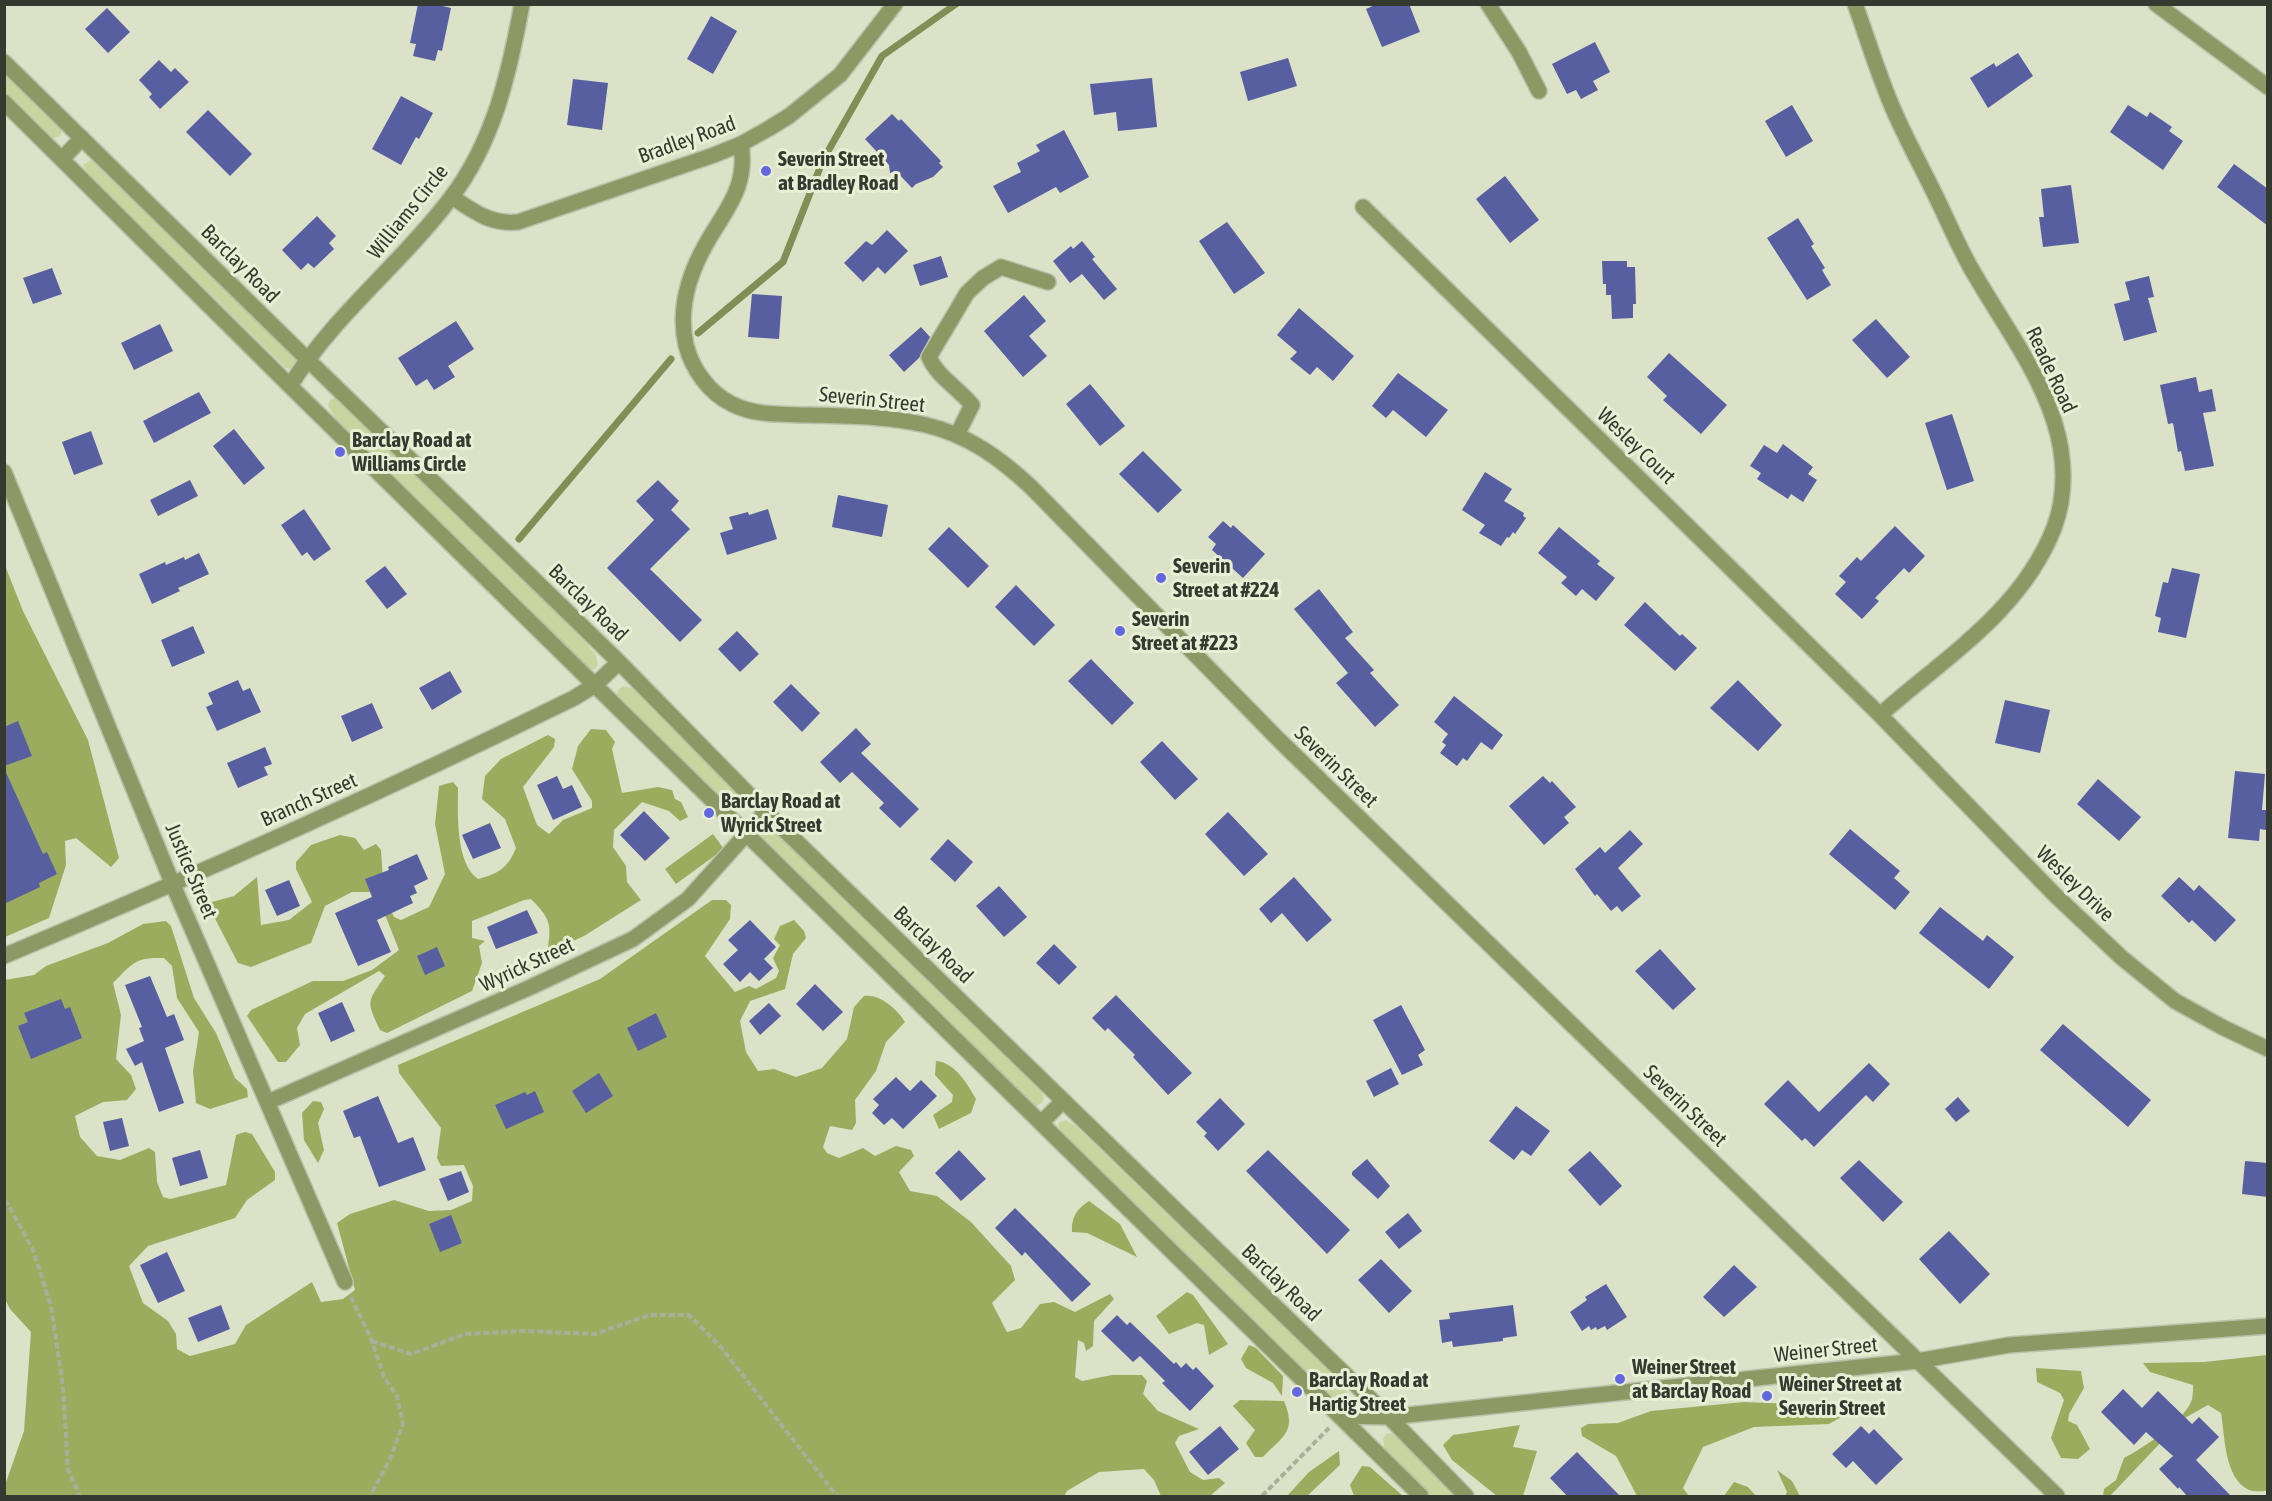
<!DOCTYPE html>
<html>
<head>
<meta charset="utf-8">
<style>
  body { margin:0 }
  #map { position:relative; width:2272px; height:1501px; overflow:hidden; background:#dbe2c8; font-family:"Asap Condensed",sans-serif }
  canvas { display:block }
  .frame { position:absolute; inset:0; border:6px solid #36392f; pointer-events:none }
</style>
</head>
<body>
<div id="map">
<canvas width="2272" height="1501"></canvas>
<div class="frame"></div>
</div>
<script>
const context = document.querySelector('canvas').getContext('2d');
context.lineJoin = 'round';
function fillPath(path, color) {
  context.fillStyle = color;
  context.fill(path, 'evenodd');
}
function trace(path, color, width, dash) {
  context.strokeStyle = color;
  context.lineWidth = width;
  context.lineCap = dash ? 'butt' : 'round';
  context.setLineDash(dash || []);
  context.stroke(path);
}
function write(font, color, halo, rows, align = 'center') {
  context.font = font + ' "Asap Condensed",sans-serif';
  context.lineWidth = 6;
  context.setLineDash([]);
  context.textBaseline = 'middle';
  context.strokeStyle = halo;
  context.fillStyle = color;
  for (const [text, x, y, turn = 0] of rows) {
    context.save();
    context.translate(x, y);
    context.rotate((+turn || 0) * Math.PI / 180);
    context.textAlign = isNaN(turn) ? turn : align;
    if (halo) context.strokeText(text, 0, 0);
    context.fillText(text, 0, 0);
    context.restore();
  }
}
fillPath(new Path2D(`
  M4 73 58 125 62 131 60 136 53 139 48 137 5 95Z
  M91 160 287 346 298 360 296 367 289 369 285 367 88 174 83 165Z
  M335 398 340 399 581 637 596 655 598 665 595 669 592 670 587 667 335 418 328 405 330 400Z
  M623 686 632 688 731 784 739 798 737 805 730 807 724 802 623 703 617 694 618 690Z
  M768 829 776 831 1041 1090 1044 1098 1042 1103 1036 1106 1030 1105 762 840 761 833Z
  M1065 1120 1074 1125 1084 1134 1313 1355C1323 1366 1353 1388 1349 1403L1344 1406 1336 1404 1060 1132 1058 1123Z
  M1391 1433 1401 1440 1457 1496H1432L1385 1449 1383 1439 1386 1434Z`), '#c8d59e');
fillPath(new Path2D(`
  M4 563 23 611 88 740 119 858 111 867 76 838 65 841 66 865 49 918 5 937Z
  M591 729 606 730 615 742 612 749 622 793 658 787 672 790 675 799 681 802 688 817 680 821 669 811 642 802 614 830 613 847 626 866 627 882 641 900 584 936 547 953C552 925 551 919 531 899L524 900 472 921V938L485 941 479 946 482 963 472 991 387 1033 380 1030C366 1000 367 1003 385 976L379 971 305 1014 297 1028 300 1045 286 1062H278L247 1016 251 1010 313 981H343L372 970 399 950 376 892H352L325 906 311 943 251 967 238 963 210 909 212 902 234 896 257 877 261 925 289 920 312 902 296 869V862L311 845 340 835 355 838 364 850 376 844 381 850 384 896 394 917 401 920 429 907 445 874 435 824 439 786 453 782 458 788C458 813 455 863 478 879 498 874 508 868 516 848L505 819 482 799 485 776 501 759 548 735 555 739 554 747 523 787 537 825 549 834 563 820 592 808V801L572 769 578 746Z
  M713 834 724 849 676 884 665 869Z
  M712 900H726L731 905 730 919 705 956 735 992 749 986 756 989 776 978 779 971 773 958 780 945 774 939 780 926 794 920 804 931 806 938 793 954 785 989 750 1001 740 1021 746 1052 758 1071 774 1069 796 1077 822 1068 847 1039 854 1007 864 996C880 994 897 1009 905 1022L886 1042 876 1071 855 1100 856 1123 852 1130 830 1126 823 1147 827 1153 839 1158 863 1148 875 1156 896 1146 911 1150 914 1156 899 1172 910 1191 937 1196 971 1222 1011 1266 1015 1280 992 1303 1007 1332 1021 1328 1040 1304 1054 1302 1075 1312 1110 1294 1114 1299 1094 1321 1093 1346 1086 1351 1084 1343 1078 1340 1075 1377 1082 1381 1112 1375H1142L1147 1381 1143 1394 1158 1411 1199 1429 1179 1436 1175 1443 1190 1472 1203 1480 1219 1478 1225 1483 1210 1496H1161L1154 1480 1144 1469 1099 1472 1067 1491 1064 1496H5V1485L24 1431 31 1332 10 1309 5 1299V980L34 975 46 966 108 943 143 924 166 921 171 926 194 998 216 1033 235 1078 247 1089 248 1097 210 1109 196 1103 193 1071 199 1032 177 998 172 966 164 958C135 957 133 963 113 983L121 1015 116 1059 131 1075 136 1089 127 1100 103 1102 75 1116 80 1137 97 1156 120 1160 149 1148 155 1152 157 1182 163 1197 170 1199 226 1185 236 1135 245 1132 252 1134 275 1172V1180L247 1200 235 1218 148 1246 129 1266 143 1303 168 1321 176 1334 177 1349 190 1356 235 1344 246 1325 312 1282 321 1302 343 1299 355 1290 337 1223 350 1214 394 1200 429 1211 451 1210 472 1201 473 1186 464 1165 441 1166 437 1158 441 1128 399 1073 398 1065 600 979Z
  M936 1061C955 1062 968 1085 976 1099L971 1113 939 1129 933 1115 952 1102 953 1095 935 1075Z
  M313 1101 321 1102 324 1109 318 1123 324 1150 318 1163 304 1140 302 1113Z
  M1089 1201 1120 1224 1137 1257 1087 1233 1072 1232C1071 1217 1077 1209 1089 1201Z
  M1187 1292 1193 1295 1228 1344 1209 1355 1204 1325 1197 1323 1169 1334 1156 1316Z
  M1249 1345 1256 1348 1283 1376 1282 1396 1273 1383 1246 1368 1241 1359Z
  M2267 1355V1491C2262 1491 2254 1492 2249 1490 2224 1478 2225 1436 2221 1413L2208 1405 2183 1419 2110 1496H2103L2104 1489 2116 1480 2124 1458C2142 1449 2187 1419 2192 1399 2193 1395 2193 1389 2193 1385L2150 1372 2143 1363 2204 1362Z
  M2036 1368 2081 1371 2084 1388 2069 1414 2068 1421 2077 1425 2090 1449 2078 1459 2061 1458 2051 1438 2064 1400 2060 1393 2037 1382Z
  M1240 1400 1284 1401C1297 1432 1283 1436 1263 1457H1255L1246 1443 1255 1430 1233 1406Z
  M1744 1402 1846 1406 1848 1413 1829 1424 1754 1427 1703 1447 1683 1488 1689 1496H1637L1616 1456 1582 1436 1581 1428 1588 1424 1618 1423 1651 1411Z
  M1520 1425 1513 1447 1537 1451 1523 1496H1497L1452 1460 1443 1445 1453 1435Z
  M1339 1451 1340 1465 1307 1496H1287L1309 1472Z
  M1362 1466 1370 1467 1403 1496H1354L1350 1485Z
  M1777 1470 1792 1481 1800 1496H1785L1787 1492Z
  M1734 1482 1748 1487 1756 1496H1724Z`), '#9cac5f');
trace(new Path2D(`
  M698 333 783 262 823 160 882 56 956 4
  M519 539 671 359`), '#828e56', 7);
fillPath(new Path2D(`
  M418 4H434L451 8 442 51 438 50 435 61 413 56 416 44 410 43Z
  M1377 4H1409L1420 32 1382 47 1366 9Z
  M107 8 130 32 108 53 85 29Z
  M711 16 737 31 713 74 687 59Z
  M1595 42 1610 72 1593 81 1598 90 1581 99 1576 90 1567 94 1552 64Z
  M2018 53 2033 76 1988 108 1970 78 1994 63 1996 67Z
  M1288 58 1297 86 1248 101 1240 72Z
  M159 60 171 72 175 68 189 82 160 109 149 97 152 94 139 80Z
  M1152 78 1157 127 1118 131 1116 112 1094 115 1090 84Z
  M573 79 608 83 602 130 567 125Z
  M401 96 433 113 419 139 416 137 401 165 372 149Z
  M1792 105 1813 141 1786 157 1765 121Z
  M2128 105 2147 117 2150 112 2172 127 2169 131 2183 141 2163 170 2110 132Z
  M208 110 252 154 230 176 186 132Z
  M892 114 899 121 901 119 941 161 939 163 943 167 933 177 916 184 912 188 896 171 890 173 889 165 865 139Z
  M1064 130 1089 177 1060 193 1056 187 1008 213 993 186 1021 172 1017 163 1040 151 1036 145Z
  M2234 164 2268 189V226L2217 187Z
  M1505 176 1539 220 1510 243 1476 199Z
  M2071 185 2079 243 2043 247 2039 217H2044L2041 189Z
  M317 216 336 236 329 243 334 249 314 268 308 263 301 270 282 250Z
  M1798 218 1814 244 1811 246 1825 268 1822 270 1831 285 1807 300 1767 238Z
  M1227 222 1265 273 1234 294 1199 241Z
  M887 230 908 251 885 274 878 267 863 282 844 263 866 241 872 245Z
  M1082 241 1095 257 1092 259 1117 289 1104 300 1082 274 1070 283 1053 261 1071 246 1073 249Z
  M941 256 948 277 920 286 913 265Z
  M1602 261H1627V267H1635L1636 304H1633V318L1612 319 1611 295H1606V284H1603Z
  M52 268 62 294 33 304 23 278Z
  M2149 276 2154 297 2148 298 2157 332 2124 341 2114 304 2130 300 2125 282Z
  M752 294 782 296 779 339 748 337Z
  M1024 295 1046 321 1029 336 1047 356 1023 377 984 331Z
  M1299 308 1354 356 1333 381 1317 367 1310 375 1290 359 1297 352 1277 335Z
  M1876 319 1910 357 1887 378 1852 340Z
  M456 321 474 349 448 366 455 377 434 390 427 379 416 386 398 358Z
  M160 324 173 351 134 370 121 343Z
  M921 327 930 337 919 358 904 372 889 355Z
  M1669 353 1727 405 1701 434 1663 400 1667 396 1647 377Z
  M1398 373 1448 410 1426 437 1393 410 1386 418 1372 406Z
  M2196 377 2199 392 2212 389 2216 411 2203 413 2214 466 2185 471 2181 451 2178 452 2173 423 2168 424 2160 385Z
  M1090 384 1125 426 1100 446 1066 404Z
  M199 392 211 413 154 443 143 421Z
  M1952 414 1974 481 1947 490 1925 423Z
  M234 429 265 468 244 485 213 446Z
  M91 431 103 464 74 475 62 442Z
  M1783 444 1813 467 1808 474 1817 480 1803 502 1791 494 1788 499 1757 479 1761 473 1750 466 1764 445 1777 453Z
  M1143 451 1182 490 1158 513 1119 474Z
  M1485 472 1512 489 1504 501 1524 513 1523 516 1526 518 1515 534 1513 532 1509 538 1507 537 1501 546 1479 533 1485 525 1462 510Z
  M190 480 198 496 158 516 150 500Z
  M658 480 679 501 671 510 690 529 650 569 702 620 680 642 607 568 654 520 636 501Z
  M838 495 888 505 882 537 832 527Z
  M304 509 331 549 314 561 307 552 302 556 281 525Z
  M768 509 777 539 727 555 720 533 733 529 729 517 748 512 749 515Z
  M1223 521 1231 528 1233 525 1265 554 1243 578 1212 550 1216 544 1208 537Z
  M1895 526 1925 556 1909 573 1904 568 1875 598 1879 601 1862 619 1835 594 1846 582 1839 576 1857 557 1861 561Z
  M949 527 989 566 968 588 928 549Z
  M1559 527 1600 561 1597 564 1615 578 1596 601 1582 589 1576 596 1561 583 1567 577 1538 553Z
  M199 553 209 574 178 588 180 591 152 604 139 574 165 562 166 565 184 557 185 560Z
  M385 566 407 594 387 609 365 581Z
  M2172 568 2200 574 2186 638 2158 632 2161 618 2155 616 2163 582 2168 583Z
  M1016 585 1055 625 1034 646 995 607Z
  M1319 589 1353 632 1345 638 1374 670 1370 673 1399 705 1375 727 1336 683 1348 673 1294 609Z
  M1645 602 1680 636 1682 634 1697 648 1675 671 1624 625Z
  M193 626 205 653 172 667 161 640Z
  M737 631 759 654 740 672 718 649Z
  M1091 659 1134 703 1112 725 1068 681Z
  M450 671 462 692 432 710 419 688Z
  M238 680 243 691 250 688 261 712 217 731 206 707 213 704 208 693Z
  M1738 680 1782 725 1758 751 1710 708Z
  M791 684 820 713 802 732 773 702Z
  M1454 696 1503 735 1492 750 1481 742 1467 761 1463 758 1457 766 1440 753 1446 745 1442 742 1448 734 1434 722Z
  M2005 700 2050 710 2040 753 1995 743Z
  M372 703 383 728 352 742 341 716Z
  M18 721 32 756 4 766V727Z
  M856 728 871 744 861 753 919 809 900 828 879 808 884 803 852 772 840 783 820 762Z
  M1162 741 1198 779 1175 800 1140 762Z
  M265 747 272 764 264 767 268 775 238 788 227 763Z
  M4 768 43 854 47 852 57 874 39 883 40 887 4 904Z
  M2235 771 2265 774 2262 810H2268L2266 830 2260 829 2259 841 2228 838Z
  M557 776 563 789 572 785 582 807 553 820 537 785Z
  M1543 776 1550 783 1552 781 1576 807 1564 817 1569 823 1544 845 1509 806Z
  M2098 779 2141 817 2119 841 2077 804Z
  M644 811 670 838 645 861 620 835Z
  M1228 812 1268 854 1244 876 1205 834Z
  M490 823 501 848 473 859 462 835Z
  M1850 829 1900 871 1894 878 1910 892 1895 910 1829 854Z
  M1630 830 1643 844 1618 868 1641 896 1622 912 1617 906 1611 911 1597 894 1595 896 1575 869 1600 847 1605 853Z
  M948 839 973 862 955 882 930 859Z
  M417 854 428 879 414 886 417 893 410 896 413 903 377 920 391 952 358 966 335 913 372 897 365 879 389 870 388 867Z
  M1294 877 1332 920 1307 942 1282 913 1271 923 1259 909Z
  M2179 877 2194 891 2199 885 2236 920 2215 942 2192 920 2189 923 2161 896Z
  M289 880 300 906 277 916 265 890Z
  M999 886 1027 917 1004 937 976 906Z
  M1940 907 1983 941 1987 935 2014 957 1989 989 1919 933Z
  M527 910 538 933 496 949 487 927Z
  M750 920 776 947 764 959 773 968 759 981 750 972 740 982 723 964 738 950 728 940Z
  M1054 944 1077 967 1059 985 1036 963Z
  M437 947 445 966 425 975 417 956Z
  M1660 949 1696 989 1673 1010 1635 971Z
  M150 976 167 1017 174 1014 184 1040 165 1048 184 1103 159 1112 142 1062 135 1066 126 1049 144 1041 139 1028 142 1027 125 985Z
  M815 984 843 1012 823 1031 796 1004Z
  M1116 995 1192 1073 1168 1095 1133 1057 1135 1055 1108 1028 1105 1031 1092 1018Z
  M61 999 65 1009 70 1007 82 1038 31 1059 18 1026 28 1022 24 1013Z
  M342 1002 355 1031 331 1042 318 1013Z
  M769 1003 781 1016 760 1035 749 1021Z
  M1401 1005 1425 1050 1418 1055 1423 1065 1402 1075 1373 1020Z
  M656 1013 667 1037 638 1051 627 1028Z
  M2063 1024 2151 1100 2128 1127 2040 1050Z
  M1869 1063 1890 1084 1873 1102 1866 1095 1814 1147 1805 1138 1802 1141 1764 1104 1788 1080 1819 1112Z
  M1391 1068 1399 1084 1374 1097 1366 1081Z
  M599 1073 613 1096 586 1113 572 1091Z
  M896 1077 910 1091 921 1080 937 1096 903 1129 892 1118 884 1125 872 1113 879 1105 873 1099Z
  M535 1091 544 1112 506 1129 495 1105 525 1092 527 1095Z
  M378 1096 398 1143 413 1137 426 1170 379 1187 360 1136 354 1138 343 1111Z
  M1958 1097 1970 1111 1956 1122 1945 1109Z
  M1220 1098 1245 1124 1218 1151 1204 1136 1207 1133 1196 1122Z
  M1516 1106 1550 1131 1531 1156 1522 1150 1514 1160 1489 1141Z
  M122 1118 129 1146 110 1151 103 1122Z
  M200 1150 208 1178 180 1186 172 1158Z
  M959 1150 986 1179 961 1201 935 1173Z
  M1268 1150 1350 1230 1327 1254 1246 1171Z
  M1590 1151 1622 1186 1600 1206 1568 1170Z
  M1367 1159 1390 1186 1378 1199 1352 1175V1172Z
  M1859 1160 1903 1202 1883 1222 1840 1178Z
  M2245 1161 2268 1163V1197L2242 1194Z
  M461 1171 469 1192 448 1201 439 1179Z
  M1015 1208 1091 1284 1072 1302 1025 1252 1022 1256 995 1228Z
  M1408 1213 1422 1231 1399 1249 1385 1232Z
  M451 1215 462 1243 440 1252 429 1224Z
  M1949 1231 1990 1274 1960 1304 1919 1259Z
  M167 1252 185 1291 158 1303 140 1265Z
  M1381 1259 1412 1291 1389 1313 1358 1280Z
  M1734 1265 1757 1287 1724 1317 1703 1297Z
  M1606 1284 1627 1317 1607 1330 1605 1326 1597 1330 1596 1327 1591 1330 1589 1326 1582 1331 1570 1312 1587 1300 1585 1297Z
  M221 1305 230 1329 198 1342 188 1318Z
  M1513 1305 1517 1336 1503 1338V1341L1453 1347 1452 1341 1442 1343 1439 1320 1450 1319 1449 1313Z
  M1117 1315 1127 1325 1130 1322 1174 1364 1176 1362 1181 1368 1186 1363 1193 1370 1196 1367 1214 1386 1190 1411 1162 1383 1165 1381 1140 1356 1133 1362 1101 1331Z
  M2123 1389 2142 1408 2158 1391 2192 1424 2199 1417 2219 1437 2196 1460 2232 1497H2188L2179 1487 2178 1489 2159 1469 2173 1456 2146 1432 2134 1445 2101 1412Z
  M1220 1426 1239 1449 1208 1475 1189 1452Z
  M1861 1426 1869 1434 1874 1429 1903 1459 1876 1485 1853 1461 1846 1468 1832 1454Z
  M1577 1452 1621 1497H1568L1550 1478Z`), '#575fa0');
const minor = new Path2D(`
  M1488 4 1519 52 1539 91
  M1855 4C1868 40 1879 77 1894 111 1908 143 1925 173 1940 205 1950 226 1960 249 1972 270 2000 319 2036 366 2054 421 2065 455 2067 494 2054 528 2021 612 1944 658 1880 715
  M2156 4 2268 87
  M4 62 307 359 619 662 766 812 1389 1417 1466 1496
  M4 102 290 386 1421 1496
  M741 144C748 187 726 209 706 244 689 274 678 310 686 345 692 369 709 393 732 404 755 416 783 414 808 415 848 416 888 416 926 425 968 435 1000 458 1031 487L1279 740 2057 1496
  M62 159 82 138
  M452 197C473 211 491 225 518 222L714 155 741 144 768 129 789 116 840 75 895 4
  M1363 207 1880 715 2056 896 2122 958 2175 1001 2222 1027 2268 1049
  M290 386C333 316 401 264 450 199 494 142 509 74 522 4
  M957 435 972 405C959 389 936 375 929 357L967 293 983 278 1001 267 1048 282
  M4 472 173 885 345 1282
  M4 956C197 875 387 790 574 698L595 685 619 662
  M268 1102 531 987 633 939 688 899 766 812
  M1041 1123 1063 1101
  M1340 1416 1389 1417 1917 1361 2009 1345 2268 1326`);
trace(minor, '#bac0a9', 18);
trace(new Path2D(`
  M4 1201 8 1204 33 1250 51 1306 63 1387 68 1470 80 1496
  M351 1297 372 1341 384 1377 397 1396 403 1424 390 1459 370 1496
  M372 1341 411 1354 465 1334 524 1331 595 1334 649 1315H689L720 1346 837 1496
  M1262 1496 1329 1428`), '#a9af9a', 4, [6, 3]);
trace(minor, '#8d9965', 15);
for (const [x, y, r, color] of [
  [766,171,6,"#6267e0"],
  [340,452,6,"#6267e0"],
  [1161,578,6,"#6267e0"],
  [1120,631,6,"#6267e0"],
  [709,813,6,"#6267e0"],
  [1620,1379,6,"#6267e0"],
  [1297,1392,6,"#6267e0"],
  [1767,1396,6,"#6267e0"]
]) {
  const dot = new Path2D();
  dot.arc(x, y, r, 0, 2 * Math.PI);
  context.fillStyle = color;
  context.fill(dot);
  trace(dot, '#e9efd5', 2);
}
write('21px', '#36392f', '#e9efd5', [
  ["Bradley Road",687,140,-20],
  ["Williams Circle",408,212,-51],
  ["Barclay Road",240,264,45],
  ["Reade Road",2051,370,65],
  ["Severin Street",872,400,6],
  ["Wesley Court",1636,446,44],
  ["Barclay Road",588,603,44],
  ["Severin Street",1336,767,44],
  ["Branch Street",309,800,-24],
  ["Justice Street",191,871,67],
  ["Wesley Drive",2075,884,44],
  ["Barclay Road",933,945,44],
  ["Wyrick Street",527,965,-25],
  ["Severin Street",1685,1106,44],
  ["Barclay Road",1281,1283,44],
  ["Weiner Street",1826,1350,-6]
]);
write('bold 21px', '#36392f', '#e9efd5', [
  ["Severin Street",778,159],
  ["at Bradley Road",778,183],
  ["Barclay Road at",352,440],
  ["Williams Circle",352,464],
  ["Severin",1173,566],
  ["Street at #224",1173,590],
  ["Severin",1132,619],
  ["Street at #223",1132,643],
  ["Barclay Road at",721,801],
  ["Wyrick Street",721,825],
  ["Weiner Street",1632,1367],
  ["at Barclay Road",1632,1391],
  ["Barclay Road at",1309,1380],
  ["Hartig Street",1309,1404],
  ["Weiner Street at",1779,1384],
  ["Severin Street",1779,1408]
], 'left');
</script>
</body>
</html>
